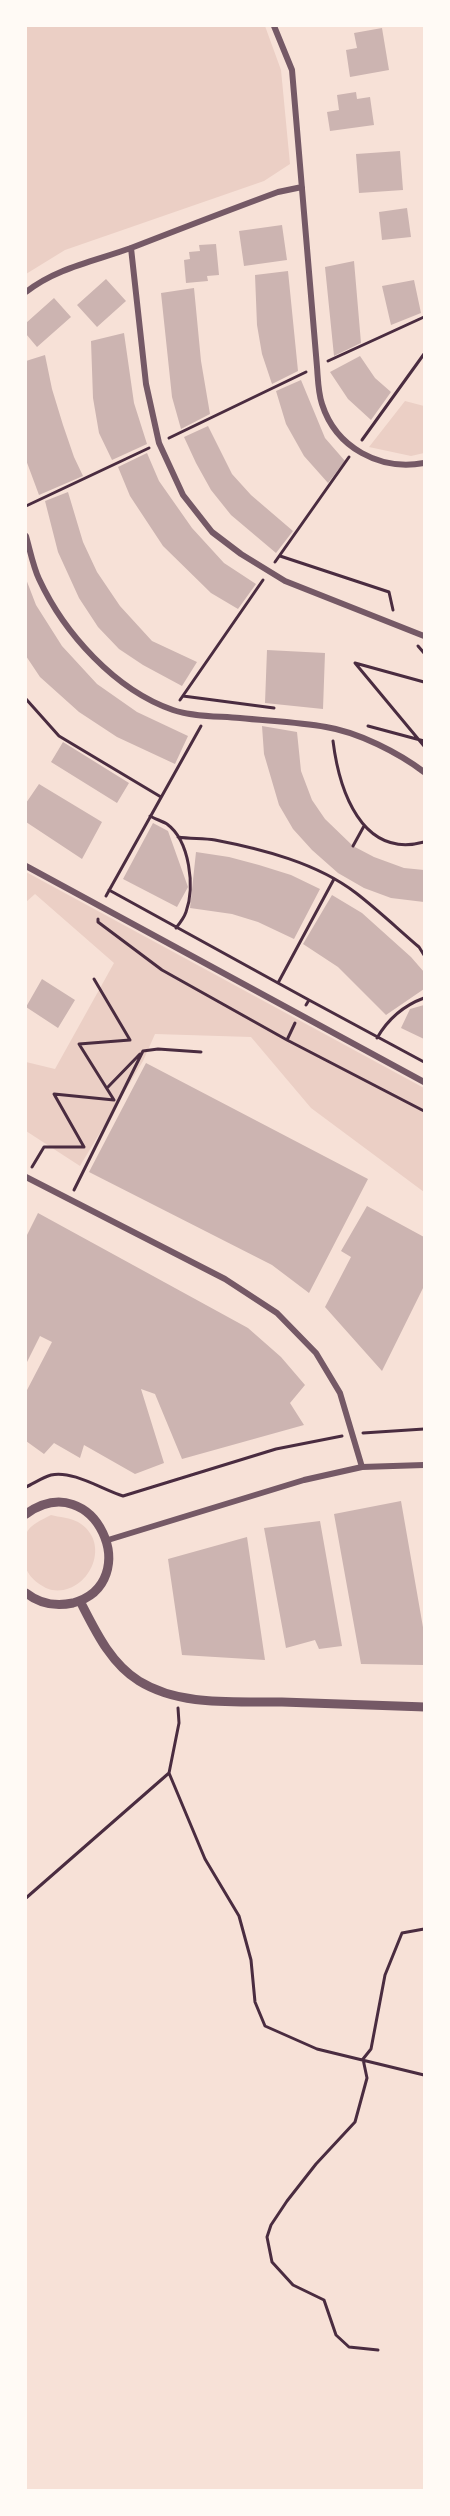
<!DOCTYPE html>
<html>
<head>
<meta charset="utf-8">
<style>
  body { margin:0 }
  #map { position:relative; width:450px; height:2516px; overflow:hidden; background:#f7e1d7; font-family:Ubuntu,sans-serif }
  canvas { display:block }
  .frame { position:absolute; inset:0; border:27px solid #fffaf5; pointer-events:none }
</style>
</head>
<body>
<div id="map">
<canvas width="450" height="2516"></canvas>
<div class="frame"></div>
</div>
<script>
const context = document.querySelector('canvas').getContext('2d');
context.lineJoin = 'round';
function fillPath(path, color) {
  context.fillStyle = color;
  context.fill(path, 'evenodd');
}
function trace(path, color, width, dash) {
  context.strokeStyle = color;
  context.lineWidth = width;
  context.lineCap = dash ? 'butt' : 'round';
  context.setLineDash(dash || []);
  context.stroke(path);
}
fillPath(new Path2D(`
  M26 26H265L281 70 290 164 264 181 65 250 26 274Z
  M405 401 424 406V453L411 456 369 447Z
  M26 872 424 1088V1192L311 1108 251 1037 155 1034 143 1061 80 1166 26 1131V1062L55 1069 114 963 35 894 26 902Z
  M51 1515C59 1517 71 1518 78 1522 114 1543 88 1596 52 1590 42 1588 27 1576 26 1567 24 1561 26 1554 26 1548 26 1544 25 1538 26 1534 30 1524 42 1520 51 1515Z`), '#ebcfc5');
fillPath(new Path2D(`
  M382 28 389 70 350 77 346 50 357 48 354 33Z
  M356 92 357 99 370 97 374 125 330 131 327 112 339 110 337 95Z
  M400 151 403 190 359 193 356 154Z
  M407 208 411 237 382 240 379 212Z
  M282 225 287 260 244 266 239 231Z
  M216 244 219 275 207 276 208 281 186 283 184 260 190 259 189 252 200 251 199 245Z
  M354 261 361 343 334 356 325 267Z
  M288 271 298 371 272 384 262 354 257 325 255 275Z
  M106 279 126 301 97 327 77 305Z
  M414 280 421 313 391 325 382 286Z
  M194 288 201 361 210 414 181 429 172 397 161 293Z
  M54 298 71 317 37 347 26 334V323Z
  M124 333 134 403 147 444 112 460 99 433 93 398 91 341Z
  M45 355 52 389 63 425 74 457 83 476 39 495 26 460V361Z
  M360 356 375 378 391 392 371 420 348 399 330 372Z
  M301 380 325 438 345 461 328 483 304 456 286 424 276 391Z
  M208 426 232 474 251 495 293 531 276 553 231 515 211 490 196 463 184 437Z
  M147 453 159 481 192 528 224 563 256 584 238 609 211 593 163 546 130 496 118 467Z
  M68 492 83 542 97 572 120 606 152 641 197 662 182 686 143 665 119 649 98 627 79 598 58 552 45 501Z
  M26 579 36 605 62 646 97 684 137 712 188 736 175 764 117 737 79 712 40 677 26 656Z
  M267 650 325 653 323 709 265 703Z
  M262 726 297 732 301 771 312 800 325 819 353 846 374 857 404 868 424 870V902L391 898 364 888 338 873 312 850 293 829 279 805 264 754Z
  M63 742 129 783 117 803 51 762Z
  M39 784 102 822 82 859 26 822V803Z
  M153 823 168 831 188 887 177 907 123 879Z
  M196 852 229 857 259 865 291 875 320 889 294 939 258 922 232 914 190 908Z
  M332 895 362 913 411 957 424 972V989L386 1015 338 967 303 944Z
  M42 979 75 1000 58 1028 26 1007Z
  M424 1005V1039L401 1028 410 1009Z
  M146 1063 368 1179 309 1293 272 1265 89 1172Z
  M367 1206 424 1237V1286L382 1371 325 1307 351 1257 341 1251Z
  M38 1213 248 1328 281 1357 305 1385 290 1403 304 1425 182 1459 155 1394 141 1389 164 1463 135 1474 84 1445 80 1458 54 1443 44 1454 26 1441V1392L52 1342 40 1336 26 1364V1237Z
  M401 1501 424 1633V1665L361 1664 334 1514Z
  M320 1521 342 1646 319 1649 315 1640 286 1648 264 1528Z
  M247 1537 265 1660 182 1655 168 1559Z`), '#ccb4b1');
trace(new Path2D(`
  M328 361 424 317
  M169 438 306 372
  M362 440 424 354
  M26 506 149 448
  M280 556 389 592 393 610
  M275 562 349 457
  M418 646 424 653
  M424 682 355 663 424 746
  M183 696 274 708
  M26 699 59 736 161 797
  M180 700 263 580
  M368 726 424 741
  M333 741C339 789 361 859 424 842
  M150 816C155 819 162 821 167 824 190 841 195 887 186 912 184 918 180 923 176 928
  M178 837C190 839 203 838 215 840 262 849 317 863 356 893 378 910 398 929 419 947L424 955
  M353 846 364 826
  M109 890 278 983
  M106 896 201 726
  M98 919V922L162 970 287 1040 424 1111
  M309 1000 424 1062
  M306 1005 309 1000 278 983 334 879
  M377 1038C388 1019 405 1005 424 998
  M287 1040 295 1023
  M107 1088 140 1054
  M32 1167 44 1147H84L54 1094 114 1100 79 1044 130 1040 94 979
  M74 1190 143 1051 158 1049 201 1052
  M363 1433 424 1429
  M26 1487C33 1484 43 1477 51 1475 73 1470 103 1490 123 1496L276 1449 342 1436
  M169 1773 205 1859 239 1916 251 1960 255 2002 265 2026 317 2049 424 2075
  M26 1898 169 1773 179 1723 178 1708
  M378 2350 349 2347 336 2335 324 2300 293 2285 272 2262 267 2237 271 2225 287 2201 316 2164 355 2122 367 2078 363 2059 371 2049 385 1975 402 1933 424 1929`), '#4a2c40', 3);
trace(new Path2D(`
  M274 26 292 70 317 367C318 379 318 392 322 404 336 448 380 471 424 463
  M131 248 146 384 159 443 183 495 212 532 241 554 285 581 424 636
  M26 292C56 268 95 261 131 248 180 229 229 210 278 192L302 187
  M26 536C30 550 33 566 39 579 64 633 115 690 173 710 193 717 219 716 240 718 269 721 298 722 326 727 358 732 399 753 424 772
  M26 866 424 1082
  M26 1177 225 1279 277 1313 316 1353 340 1393 362 1467
  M108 1540 304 1480 362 1467 424 1465`), '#755966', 6);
trace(new Path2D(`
  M26 1514C95 1465 146 1583 73 1603 55 1607 40 1604 26 1593
  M80 1601C95 1630 110 1663 139 1681 181 1707 235 1701 282 1702 330 1704 377 1705 424 1707`), '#755966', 9);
</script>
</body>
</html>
